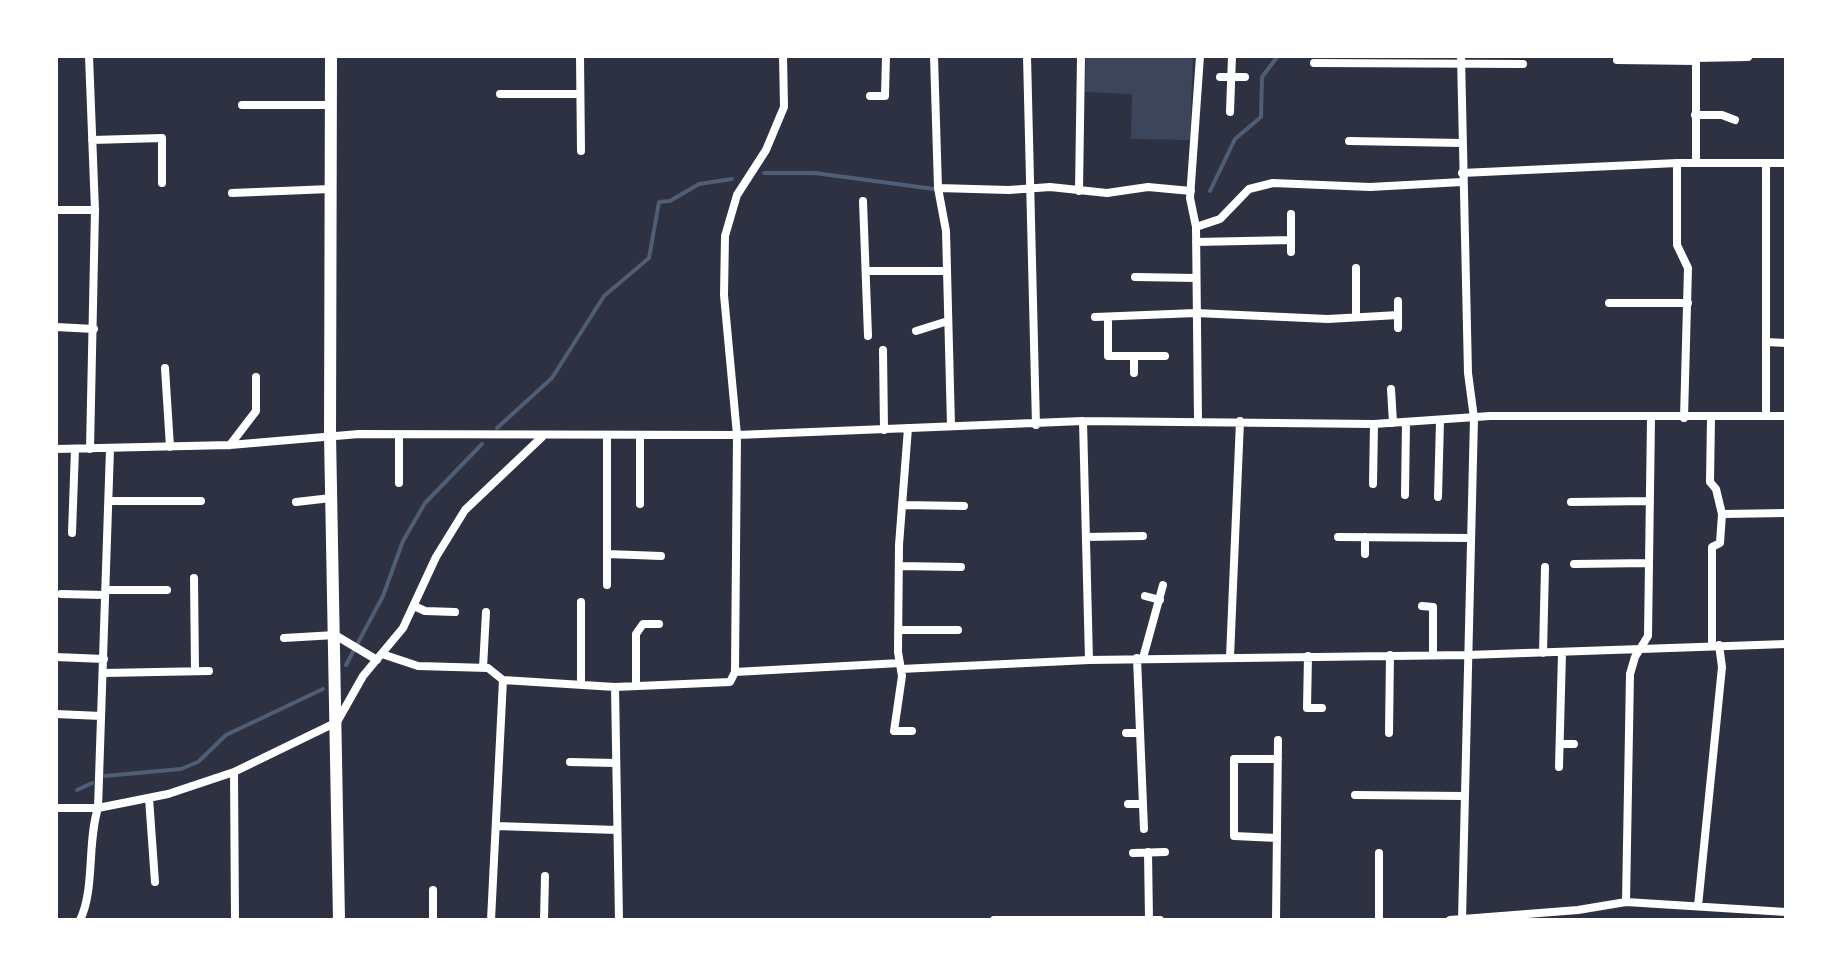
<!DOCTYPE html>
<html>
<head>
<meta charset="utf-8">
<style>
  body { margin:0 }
  #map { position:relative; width:1842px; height:976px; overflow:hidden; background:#2d3142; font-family:Mulish,sans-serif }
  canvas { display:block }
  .frame { position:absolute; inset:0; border:58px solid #fff; pointer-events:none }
</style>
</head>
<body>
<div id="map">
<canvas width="1842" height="976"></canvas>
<div class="frame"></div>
</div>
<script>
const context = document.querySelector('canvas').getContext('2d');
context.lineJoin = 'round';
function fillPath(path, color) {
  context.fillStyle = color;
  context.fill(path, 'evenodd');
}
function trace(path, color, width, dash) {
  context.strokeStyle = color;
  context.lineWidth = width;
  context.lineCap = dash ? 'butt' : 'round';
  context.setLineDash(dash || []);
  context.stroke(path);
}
fillPath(new Path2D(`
  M1086 56H1193L1190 140 1131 139 1132 94 1085 92Z`), '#3c4559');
trace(new Path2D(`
  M764 173H815L934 189
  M1210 191 1235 139 1261 117 1262 77 1278 56
  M497 428 552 378 604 296 649 258 659 202 670 201 699 184 732 179
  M346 665 383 596 403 541 425 503 482 444
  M105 776 181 769 198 762 226 735 323 689
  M77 790 92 783`), '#4f5d75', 4);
trace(new Path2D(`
  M89 56 95 210 90 449
  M580 56 581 151
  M934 56 938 188 946 231 951 425
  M1027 56 1036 425
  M1461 56 1468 373 1474 418 1462 920
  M1696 58 1748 57
  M1617 60 1696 61
  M1314 63 1523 64
  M1220 77H1245
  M500 94H580
  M870 96H885L886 56
  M242 105H331
  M1230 112 1232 56
  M1695 115H1722L1735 120
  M92 140 162 138V183
  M1349 141 1461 143
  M1677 163V245L1688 268 1684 418
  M1696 163V56
  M1462 173 1677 163H1786
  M938 188 1009 190 1050 187 1107 193 1148 187 1191 191
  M1079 191 1081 56
  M232 193 330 189
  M863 201 868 336
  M56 210H95
  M1291 214V252
  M1196 227 1220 219 1249 189 1273 183 1370 187 1462 182
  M1196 242 1291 240
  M1356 268V316
  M866 271H947
  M1135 277 1196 278
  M1609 303H1688
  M1095 317 1196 313 1328 319 1398 315
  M1108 317V356H1134V373
  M56 327 94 329
  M1398 328V301
  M916 331 948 321
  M1766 342 1786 343
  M883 350 884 430
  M1134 356H1165
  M165 368 170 447
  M1391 389 1393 423
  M1766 416V165
  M1711 417 1710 482 1716 489 1722 514 1786 513
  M1198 420 1196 227 1190 198 1200 56
  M1083 421 1089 660 1467 655 1786 644
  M908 428 899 545 898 652 902 676 894 731H912
  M399 435V483
  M230 445 256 411V377
  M56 449 230 445 359 434 737 435 1083 421 1374 424 1490 416H1786
  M1373 484 1374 424
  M1405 495 1406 422
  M1438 497 1440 421
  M109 501H201
  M296 502 331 498
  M1571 502 1650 501
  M640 504V436
  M902 505 964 506
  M72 533 75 449
  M1086 537 1143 536
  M1338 537 1470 538
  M1365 537V554
  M607 554 661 556
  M1574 564 1649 563
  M899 566 961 567
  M194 578 195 671
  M607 585V437
  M106 590H167
  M61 594 105 595
  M1145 596 1160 600
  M581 602V685
  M414 606 425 611 455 612
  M1422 606 1433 607V655
  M898 630H958
  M284 638 335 635 377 660
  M1712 645V547L1720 543 1722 514
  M1543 653 1545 567
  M382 654 418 666 488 668 503 680 615 687
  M1308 656 1307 708H1322
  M56 657 104 659
  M1230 657 1240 421
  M1137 658 1144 829
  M1143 658 1163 585
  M483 668 486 612
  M901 669 1089 660
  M735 672 900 663
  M104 673 209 671
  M636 686V634L643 624H659
  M56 714 101 716
  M1126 733H1140
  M1389 733 1390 655
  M1560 744H1574
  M570 762 616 763
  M1559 767 1562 653
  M234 772 235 920
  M1355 795 1464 796
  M149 798 155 882
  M1128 804H1143
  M56 808H98L168 794 234 772 337 722 363 676 403 628 436 557 465 510 542 437
  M496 826 617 830
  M1277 838 1234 836V759H1278
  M1148 852 1149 920
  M1133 853 1165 852
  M1626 902 1630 674 1635 657 1648 636 1651 418
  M1698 906 1722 667 1719 645
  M80 920C95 890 87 842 98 808L110 449
  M433 920V890
  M491 920 503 680
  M544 920 545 876
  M619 920 615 687 730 682 735 672 737 435 724 295 725 236 737 195 766 150 784 107 783 56
  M994 920H1160
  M1276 920 1278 740
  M1379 920V853
  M1450 920 1578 910 1626 902 1786 912`), '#fff', 8);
trace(new Path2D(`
  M331 56 330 435 339 920`), '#fff', 12);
</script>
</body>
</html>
